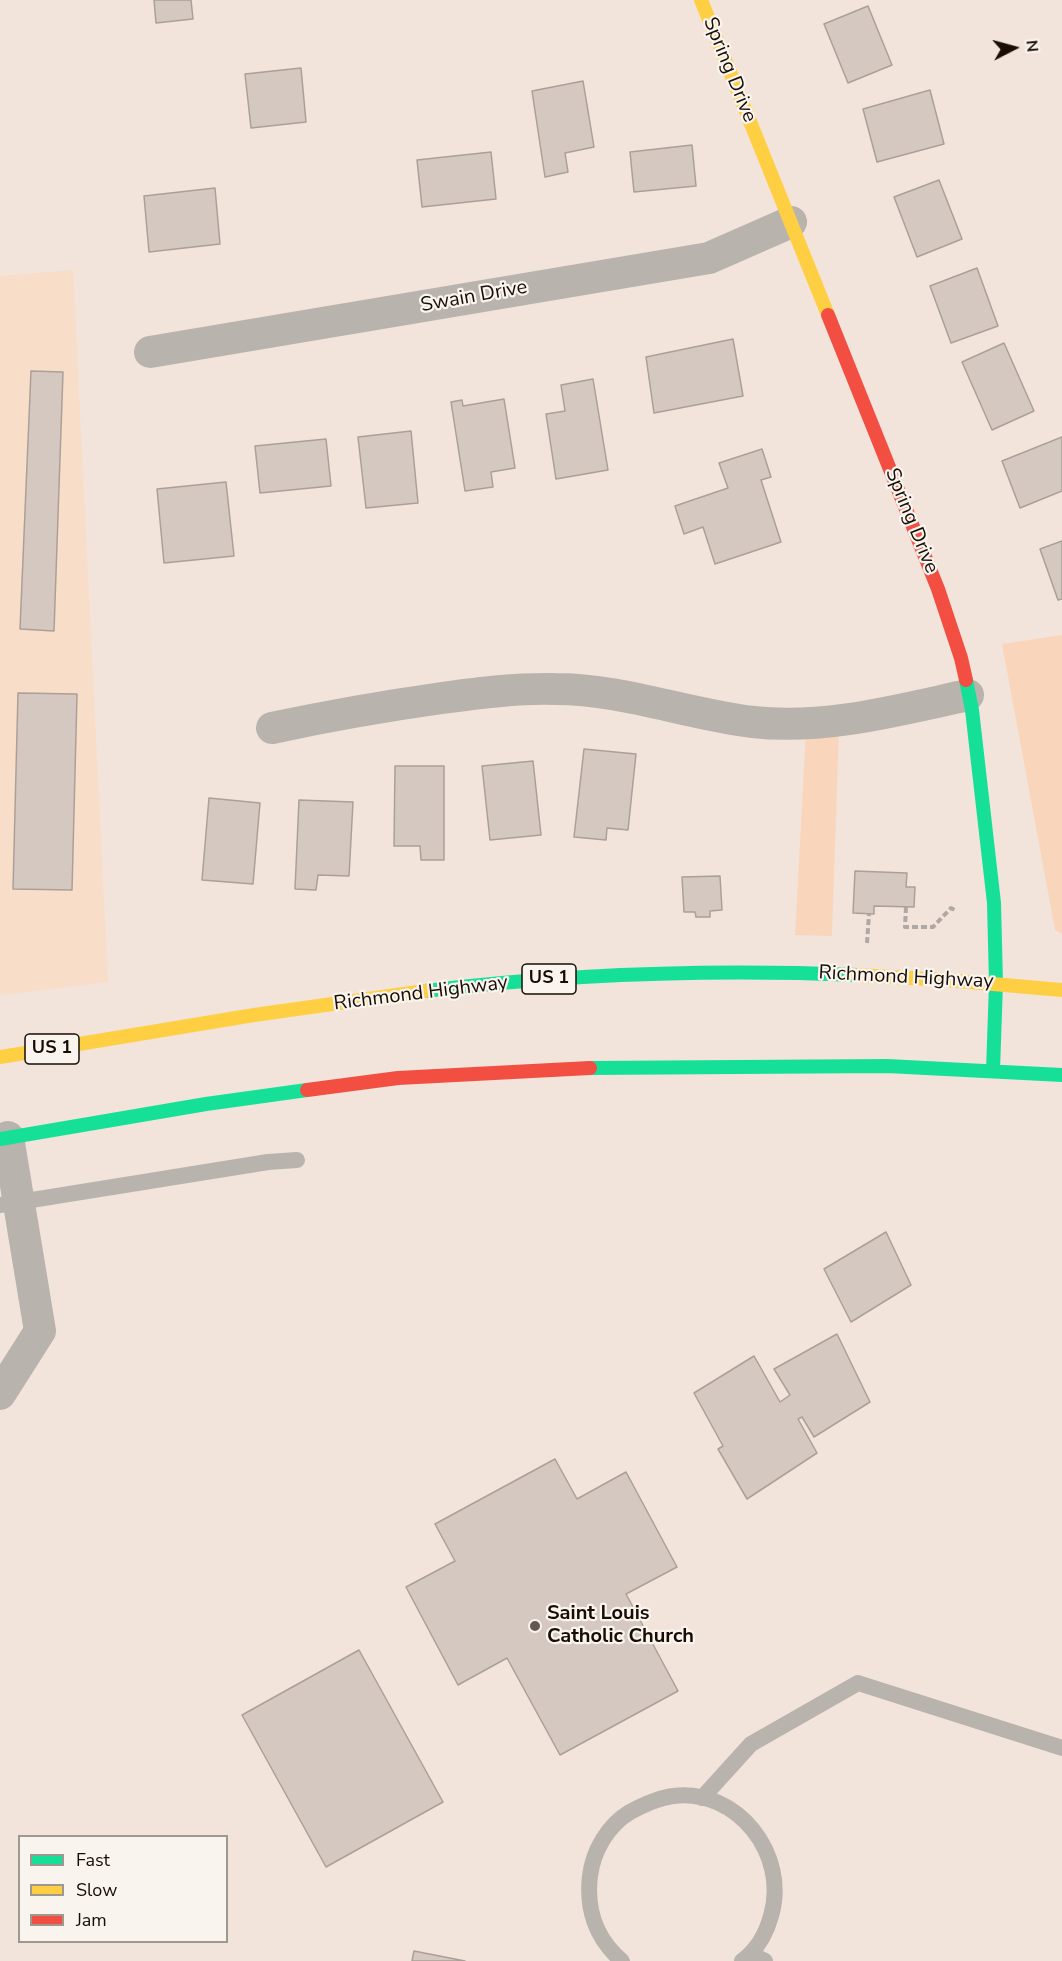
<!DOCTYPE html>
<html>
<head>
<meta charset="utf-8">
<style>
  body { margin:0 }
  #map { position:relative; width:1062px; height:1961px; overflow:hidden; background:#f2e4da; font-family:"Nunito Sans",sans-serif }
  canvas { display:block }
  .legend { position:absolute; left:18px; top:1835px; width:210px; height:108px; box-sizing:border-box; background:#faf4ef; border:2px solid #9f9891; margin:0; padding:8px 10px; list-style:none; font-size:18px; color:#170d05 }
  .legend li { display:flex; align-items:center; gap:12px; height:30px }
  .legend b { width:30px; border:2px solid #9f9891 }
  .north { position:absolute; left:984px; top:18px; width:60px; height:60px; -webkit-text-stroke:4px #faf4ef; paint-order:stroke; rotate:84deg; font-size:16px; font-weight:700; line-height:24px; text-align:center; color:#170d05 }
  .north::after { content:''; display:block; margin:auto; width:21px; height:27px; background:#170d05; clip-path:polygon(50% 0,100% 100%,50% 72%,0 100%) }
</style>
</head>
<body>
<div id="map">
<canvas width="1062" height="1961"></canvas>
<ul class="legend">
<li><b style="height:8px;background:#16e098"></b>Fast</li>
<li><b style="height:8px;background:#ffcf43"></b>Slow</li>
<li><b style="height:8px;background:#f24e42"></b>Jam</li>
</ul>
<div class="north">N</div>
</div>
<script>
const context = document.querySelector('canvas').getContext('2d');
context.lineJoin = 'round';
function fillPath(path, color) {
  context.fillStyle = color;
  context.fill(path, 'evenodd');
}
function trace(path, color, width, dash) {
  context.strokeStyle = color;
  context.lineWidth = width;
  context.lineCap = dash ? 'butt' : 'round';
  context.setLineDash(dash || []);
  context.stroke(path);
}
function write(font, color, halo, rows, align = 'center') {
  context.font = font + ' "Nunito Sans",sans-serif';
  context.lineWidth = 4.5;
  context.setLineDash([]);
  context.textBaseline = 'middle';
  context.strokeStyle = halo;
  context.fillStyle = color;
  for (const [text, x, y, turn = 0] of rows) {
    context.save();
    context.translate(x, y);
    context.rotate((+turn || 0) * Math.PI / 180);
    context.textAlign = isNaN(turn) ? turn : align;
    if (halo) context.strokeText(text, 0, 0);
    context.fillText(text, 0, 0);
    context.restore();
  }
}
fillPath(new Path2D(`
  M73 270 108 982 0 995V276Z`), '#f8ddc8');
fillPath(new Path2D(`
  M1062 635V934L1055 930 1002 644Z
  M839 727 832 936 795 935 806 731Z`), '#f9d6bb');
const building = new Path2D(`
  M154 0H191L193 19 156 23Z
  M868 6 892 65 848 83 824 24Z
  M301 68 306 122 251 128 245 74Z
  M583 81 594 147 565 153 568 172 545 177 532 91Z
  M930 90 944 144 877 162 863 109Z
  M692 145 696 186 634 192 630 152Z
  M491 152 496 199 422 207 417 160Z
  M939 180 962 239 917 257 894 197Z
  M215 188 220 244 149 252 144 196Z
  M977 268 998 326 951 343 930 286Z
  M733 339 743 396 654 413 646 357Z
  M1004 343 1034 411 992 430 962 362Z
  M31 371 63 372 54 631 20 629Z
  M593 379 608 470 556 479 546 414 565 411 561 385Z
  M504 399 515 468 491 472 493 487 465 491 451 402 462 400 463 406Z
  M411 431 418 503 366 508 358 437Z
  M1062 437V491L1020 508 1002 461Z
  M326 439 331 486 260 493 255 446Z
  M762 449 771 477 761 480 781 542 715 564 703 527 684 534 675 506 728 488 719 463Z
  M226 482 234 556 164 563 157 489Z
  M1062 541V599L1058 600 1040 549Z
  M18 693 77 694 72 890 13 889Z
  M584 749 636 754 628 830 607 828 606 840 574 837Z
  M533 761 541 835 490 840 482 766Z
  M395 766H444V860H421L420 846H394Z
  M209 798 260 803 253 884 202 880Z
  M299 800 353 802 349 876 318 875 316 890 295 889Z
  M855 871 907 873 906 887H915L914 907 874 906V914L853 913Z
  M720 876 722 910 710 911V917H696L695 912H684L682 877Z
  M886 1232 911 1285 851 1322 824 1269Z
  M837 1334 870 1402 814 1437 802 1417 798 1419 817 1453 747 1499 718 1449 723 1446 694 1393 754 1356 780 1402 790 1395 774 1369Z
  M555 1459 577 1499 626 1472 677 1567 626 1594 678 1691 560 1755 507 1658 458 1685 406 1587 455 1561 435 1524Z
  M359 1650 443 1802 326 1867 242 1715Z
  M414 1951 465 1961H412Z`);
fillPath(building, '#d5c8c0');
trace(building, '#aba097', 1.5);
trace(new Path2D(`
  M906 907 905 927H933L951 908 957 911
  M867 943 869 914`), '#afa8a4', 4, [6, 3]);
trace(new Path2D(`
  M0 1205 268 1162 297 1160
  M702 1798 751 1744 858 1683 1062 1748
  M751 1954 765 1961
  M622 1961C596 1939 586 1909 590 1876 593 1851 608 1825 630 1812 643 1805 657 1798 673 1796 738 1788 789 1855 771 1916 766 1934 757 1950 742 1961`), '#b9b3ae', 16);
trace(new Path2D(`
  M150 352 709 258 791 222
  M272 728C328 716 385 706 442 698 479 693 518 688 555 689 623 689 686 714 753 722 825 730 898 710 968 695
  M0 1394 40 1331 8 1137`), '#b9b3ae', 32);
trace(new Path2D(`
  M966 680 972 710 994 903 996 983 993 1071
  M425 991C568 974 713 969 857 975
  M590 1068 887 1066 1062 1075
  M0 1139 206 1104 307 1090`), '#16e098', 14);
trace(new Path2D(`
  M701 0 828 315
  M857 975 947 980 1062 990
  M0 1057 254 1015 425 991`), '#ffcf43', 14);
trace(new Path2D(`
  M828 315 938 589 961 658 966 680
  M307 1090 398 1078 590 1068`), '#f24e42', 14);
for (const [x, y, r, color] of [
  [535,1626,6,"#645850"]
]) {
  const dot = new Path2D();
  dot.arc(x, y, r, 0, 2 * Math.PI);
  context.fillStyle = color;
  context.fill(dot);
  trace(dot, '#faf4ef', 2);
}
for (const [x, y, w] of [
  [549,979,54],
  [52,1049,54]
]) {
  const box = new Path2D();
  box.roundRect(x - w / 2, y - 15, w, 30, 4.5);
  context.fillStyle = '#faf4ef';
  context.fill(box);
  trace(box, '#170d05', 1.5);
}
write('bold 18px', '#170d05', null, [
  ["US 1",549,979],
  ["US 1",52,1049]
]);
write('20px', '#170d05', '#faf4ef', [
  ["Spring Drive",729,70,68],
  ["Swain Drive",474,297,-10],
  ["Spring Drive",911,521,68],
  ["Richmond Highway",906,978,3],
  ["Richmond Highway",421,994,-7]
]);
write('bold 20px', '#170d05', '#faf4ef', [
  ["Saint Louis",547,1614],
  ["Catholic Church",547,1637]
], 'left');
</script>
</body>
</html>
